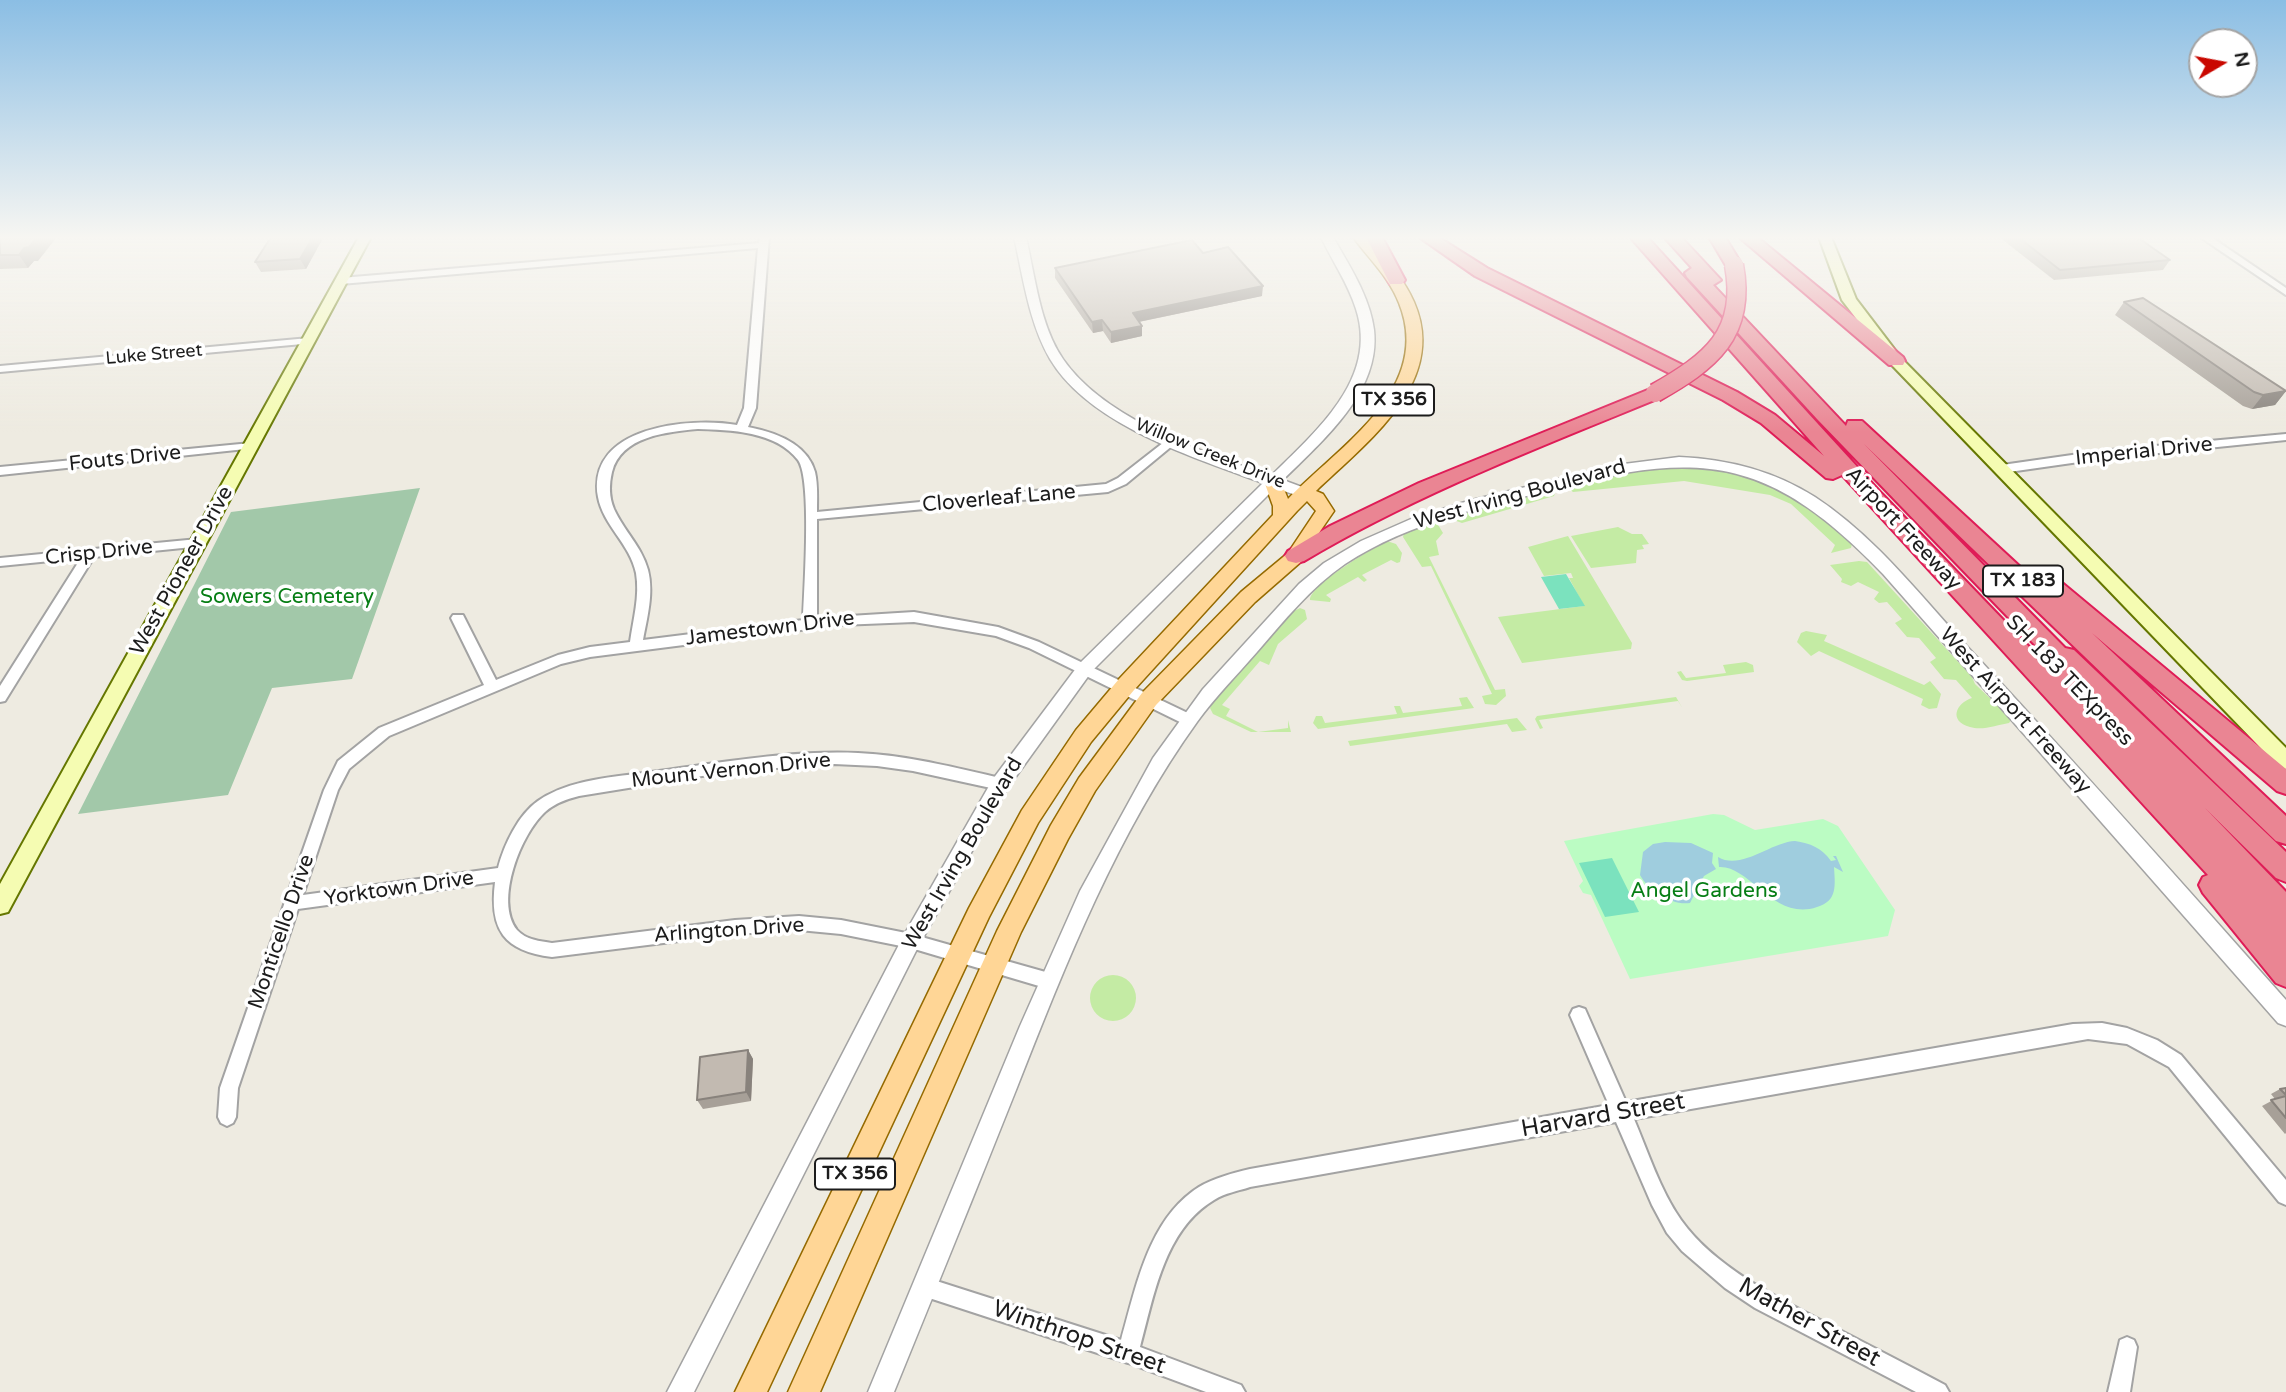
<!DOCTYPE html>
<html>
<head>
<meta charset="utf-8">
<style>
  body { margin:0 }
  #map { position:relative; width:2286px; height:1392px; overflow:hidden; background:#eeebe1; font-family:"Varela Round",sans-serif }
  canvas { display:block }
  .north { position:absolute; left:2188px; top:28px; width:70px; height:70px; box-sizing:border-box; background:#fff; border:2px solid #a4a4a4; border-radius:50%; rotate:80deg; font-size:19px; font-weight:700; line-height:28px; text-align:center; color:#1c1c1c }
  .north::after { content:''; display:block; margin:auto; width:24px; height:32px; background:#c90800; clip-path:polygon(50% 0,100% 100%,50% 72%,0 100%) }
</style>
</head>
<body>
<div id="map">
<canvas width="2286" height="1392"></canvas>
<div class="north">N</div>
</div>
<script>
const context = document.querySelector('canvas').getContext('2d');
context.lineJoin = 'round';
function fillPath(path, color) {
  context.fillStyle = color;
  context.fill(path, 'evenodd');
}
function trace(path, color, width, dash) {
  context.strokeStyle = color;
  context.lineWidth = width;
  context.lineCap = dash ? 'butt' : 'round';
  context.setLineDash(dash || []);
  context.stroke(path);
}
function write(font, color, halo, rows, align = 'center') {
  context.font = font + ' "Varela Round",sans-serif';
  context.lineWidth = 7;
  context.setLineDash([]);
  context.textBaseline = 'middle';
  context.strokeStyle = halo;
  context.fillStyle = color;
  for (const [text, x, y, turn = 0] of rows) {
    context.save();
    context.translate(x, y);
    context.rotate((+turn || 0) * Math.PI / 180);
    context.textAlign = isNaN(turn) ? turn : align;
    if (halo) context.strokeText(text, 0, 0);
    context.fillText(text, 0, 0);
    context.restore();
  }
}
fillPath(new Path2D(`
  M1693 463 1762 478 1811 505 1852 544 1851 548 1831 553 1835 545 1791 504 1770 495 1684 481 1573 492 1566 486 1639 466Z
  M1548 490 1555 493 1554 496 1462 523 1451 519 1452 516Z
  M1433 522 1437 523 1443 533 1436 541 1439 555 1429 557 1495 690 1505 689 1506 696 1496 705 1485 704 1482 696 1492 694 1431 566 1422 567 1403 537 1404 533Z
  M1618 527 1632 534H1642L1649 544 1642 545 1644 549 1637 550 1636 563 1591 568 1571 536Z
  M1568 536 1632 643 1631 649 1522 663 1498 617 1584 606 1569 578H1573L1571 573 1544 576 1528 547Z
  M1387 541 1396 544 1402 553 1400 562 1397 563 1391 560 1362 575 1367 580 1364 582 1358 577 1326 595 1331 599 1330 602 1310 600C1310 585 1371 549 1387 541Z
  M1859 561 1867 562 1972 677 1975 684 2012 719 2009 723C1997 725 1982 731 1970 727 1948 721 1956 703 1972 698L1956 680 1944 679 1930 662 1936 658 1919 638 1907 637 1895 623 1902 619 1887 602 1879 603 1874 599 1879 592 1858 582 1851 586 1841 582 1842 579 1830 565Z
  M1300 608 1305 610 1307 619 1278 644 1269 665 1260 661 1222 705 1230 709 1226 716 1258 732 1288 728V720L1291 732H1251L1213 714 1210 708 1212 704 1294 611Z
  M1806 631 1827 635 1824 641 1924 685 1930 681 1941 694 1937 708 1929 709 1921 705 1923 699 1819 651 1811 656 1797 642 1801 633Z
  M1746 662 1753 665 1754 672 1687 681 1682 680 1677 672 1681 671 1686 678 1726 673 1723 665Z
  M1467 697 1474 708 1318 729 1313 723 1316 716H1322L1325 723 1397 714 1394 706H1400L1403 713 1462 706 1459 698Z
  M1676 697 1683 709 1678 701 1539 720 1543 728 1540 729 1535 719 1537 716Z
  M1517 718 1527 730 1512 732 1507 724 1350 746 1348 741Z
  M1090 998a23 23 0 1 1 46 0a23 23 0 1 1-46 0Z`), '#c4eba4');
fillPath(new Path2D(`
  M420 488 352 679 272 688 228 795 78 814 231 512Z`), '#a2c8a9');
fillPath(new Path2D(`
  M1713 814 1724 815 1755 830 1823 819 1838 826 1895 910 1888 936 1630 979 1591 895 1583 893 1579 886 1583 881 1564 841Z`), '#bbfcc3');
fillPath(new Path2D(`
  M1566 574 1585 606 1559 609 1541 577Z
  M1612 858 1639 912 1605 917 1579 863Z`), '#7be2be');
fillPath(new Path2D(`
  M1795 841C1810 843 1822 848 1831 861L1836 860 1833 856H1836L1843 872 1834 867C1835 885 1838 901 1817 907 1774 922 1750 865 1719 867L1718 857C1741 871 1771 842 1795 841Z
  M1665 842 1691 843 1713 853 1712 863 1716 869 1704 876 1690 903C1672 906 1648 890 1640 875L1643 852 1653 844Z`), '#9fcdde');
const minor = new Path2D(`
  M760 237H769L756 408 748 427C774 432 807 443 815 472 818 485 817 499 817 512L1106 484 1118 478 1168 439H1176L1178 441 1126 484 1108 492 817 519V618L914 612 998 627 1039 642 1194 716 1196 720 1194 724H1184L1029 648 996 636 914 622 840 625 590 657 561 664 389 736 349 769 338 790 303 895 498 868C504 845 518 815 538 801 569 779 615 777 651 772 720 763 788 750 858 753 906 755 953 767 1000 778L1005 780 1007 784 1005 788 1000 790 913 771 877 766 834 764 733 771 579 796C567 799 555 803 545 812 521 834 494 901 517 930 526 940 540 941 552 943L735 920 799 916 841 920 911 934 1049 973 1055 976 1057 981 1055 986 1049 989 911 948 841 934 799 930 735 934 552 957C504 951 489 930 495 882L298 909 238 1088 236 1117 233 1123 227 1126 221 1123 218 1117 220 1088 324 790 338 761 379 728 484 685 451 618 453 615H463L496 680 558 655 590 647 630 642C633 620 640 596 636 573 630 544 603 525 598 497 586 426 690 417 737 425L744 408 758 248 341 284 336 281 341 278 759 243ZM698 429C730 430 776 431 798 460 812 479 804 590 803 620L643 640C647 618 654 593 648 570 642 547 624 531 614 509 609 497 609 485 612 472 621 436 667 432 698 429Z
  M2200 237H2211L2286 288V295Z
  M309 338 314 341 313 343 0 372V366Z
  M2286 434V440L2100 459 2002 473 1996 469 2002 465 2100 451Z
  M251 443 255 444V448L0 475V467Z
  M198 539 202 540 204 543 202 546 94 557 5 701 0 702V686L81 558 0 566V558Z
  M1579 1007 1585 1009 1626 1102 2073 1024 2102 1023 2127 1028 2157 1040 2181 1055 2286 1180V1205L2279 1202 2169 1067 2127 1044 2088 1039 1634 1119C1648 1152 1660 1190 1681 1220 1715 1268 1781 1300 1832 1326 1870 1346 1908 1365 1945 1385L1949 1392H1916L1755 1308 1725 1288 1682 1251 1667 1233 1652 1205 1616 1122 1250 1187C1238 1191 1225 1193 1214 1200 1164 1230 1154 1296 1140 1347L1241 1385 1245 1392H1206L1128 1363 917 1294 914 1287 917 1280 924 1277 1121 1340C1136 1288 1148 1219 1199 1187 1214 1178 1233 1173 1250 1169L1609 1105 1570 1015 1573 1009Z
  M2127 1337 2134 1340 2137 1347 2130 1392H2108L2120 1340Z`);
const tertiary = new Path2D(`
  M1014 237H1026C1035 276 1040 326 1063 359 1105 420 1203 452 1271 476 1315 432 1379 379 1356 309 1348 283 1332 261 1321 237H1333C1349 265 1370 297 1374 330 1381 392 1322 441 1283 480L1310 490 1312 493 1310 496 1305 498 1275 488 1092 671 1007 789 918 947 694 1392H667L904 935 993 779 1080 663 1263 483C1195 458 1089 425 1050 359 1029 323 1023 277 1014 237Z
  M1679 457C1728 459 1774 471 1815 497 1879 539 1925 602 1977 657 2082 770 2184 885 2286 1000V1026L2278 1023 1883 574C1776 463 1709 448 1563 487 1488 506 1410 521 1345 564 1310 588 1284 621 1257 652 1237 675 1215 697 1197 722 1117 833 1066 963 1016 1090 976 1191 935 1291 894 1392H868L1020 1026 1080 891 1153 758 1203 689 1299 584 1324 563 1361 541 1411 519 1468 501 1616 465Z`);
const secondary = new Path2D(`
  M359 237H371L8 912 0 914V884Z
  M1819 237H1831L1856 299 1901 358 2286 748V769L2279 767 1891 364 1842 300Z`);
const primary = new Path2D(`
  M1353 237H1367C1384 257 1403 277 1414 302 1449 382 1367 442 1316 491L1323 494 1334 511 1310 546 1303 560 1255 602 1156 705 1095 791 1068 839 1021 932 820 1392H788L997 931 1051 825 1079 778 1142 693 1241 592 1288 553 1316 511 1307 501 1297 511 1134 690 1091 742 1038 823 989 917 767 1392H735L969 908 1022 810 1076 730 1119 679 1273 515V506L1264 481 1267 477H1279L1288 499C1339 446 1434 389 1399 303 1389 277 1369 259 1353 237Z`);
const motorway = new Path2D(`
  M1366 237H1382L1405 280 1402 284H1390Z
  M1419 237H1438L1487 268 1737 392 1775 415 1824 456 1630 237H1647L1882 494 2032 650 2036 646 1817 419 1687 277 1685 273 1692 268 1664 237H1681L1721 280 1713 285 1846 426 1848 421H1862L2030 576 2033 572 2041 569 2049 572 2286 769V794L2277 791 2092 633 2286 816V844L2276 841 1864 444 2065 648 2074 650 2286 852V882L2276 878 2205 808 2286 892V987L2276 983 2203 893 2199 885 2203 877 2208 875 1842 475 1833 479 1826 478 1761 423 1723 400 1475 276Z
  M1709 237H1725L1742 265 1740 269H1728Z
  M1739 237H1757L1903 357 1905 361 1903 365H1889Z
  M1655 387 1665 393 1662 397C1540 447 1417 494 1304 561L1296 563 1288 561 1285 556 1288 551 1330 526 1419 483Z`);
trace(minor, '#a3a3a3', 4);
trace(tertiary, '#a3a3a3', 3);
trace(secondary, '#657700', 4);
trace(primary, '#956a00', 3);
trace(motorway, '#df1c57', 4);
fillPath(minor, '#fff');
fillPath(tertiary, '#fff');
fillPath(secondary, '#f5fcb2');
fillPath(primary, '#ffd696');
fillPath(motorway, '#ea8593');
const motorwayBridge = new Path2D(`
  M1655 393C1710 362 1747 334 1734 265`);
trace(motorwayBridge, '#df1c57', 21, []);
trace(motorwayBridge, '#ea8593', 18);
fillPath(new Path2D(`
  M0 237 38 261H34L28 268 0 269Z
  M271 237H323V238L306 269 261 272 255 262Z
  M1999 237H2137L2170 260 2163 270 2054 280Z
  M1203 253 1262 296 1139 322 1142 336 1111 343 1103 331 1093 333 1055 278V268Z
  M2124 302 2286 391 2275 405 2252 409 2243 406 2115 315Z
  M748 1050 753 1059 751 1101 703 1109 697 1100Z
  M2286 1088V1133L2285 1134 2262 1106 2275 1099 2271 1094 2280 1089Z`), '#a7a098');
fillPath(new Path2D(`
  M37 237H57L38 261H34L28 268 19 255 24 248Z
  M313 237H323V238L306 269 300 259Z
  M1263 286 1262 296 1133 323V313Z
  M1102 320 1103 331 1093 333 1092 322Z
  M1142 326V336L1111 343V332Z
  M2286 391 2275 405 2252 409 2263 395Z
  M748 1050 753 1059 751 1101 746 1092Z`), '#88827c');
const building = new Path2D(`
  M0 237H37L29 247 24 248 19 255H0Z
  M271 237H313L300 259 255 262Z
  M2018 237H2137L2170 260 2060 270Z
  M1192 240 1203 253 1228 247 1263 286 1133 313 1142 326 1111 332 1102 320 1092 322 1055 268Z
  M2143 298 2286 391 2263 395 2254 392 2124 302Z
  M748 1050 746 1092 697 1100 700 1057Z
  M2286 1088V1095L2280 1089Z
  M2286 1096V1118L2271 1100Z`);
fillPath(building, '#c2bab1');
trace(building, '#88827c', 2);
const sky = context.createLinearGradient(0, 0, 0, 432);
sky.addColorStop(0, '#8bbee4');
sky.addColorStop(0.55, '#f7f6f2');
sky.addColorStop(1, '#f7f6f200');
context.fillStyle = sky;
context.fillRect(0, 0, 2286, 432);
write('18px', '#1c1c1c', '#fff', [
  ["Luke Street",154,355,-5],
  ["Willow Creek Drive",1210,454,22]
]);
for (const [x, y, w] of [
  [1394,400,80],
  [2023,581,80],
  [855,1174,80]
]) {
  const box = new Path2D();
  box.roundRect(x - w / 2, y - 15.5, w, 31, 5);
  context.fillStyle = '#fff';
  context.fill(box);
  trace(box, '#1c1c1c', 2);
}
write('bold 19px', '#1c1c1c', null, [
  ["TX 356",1394,400],
  ["TX 183",2023,581],
  ["TX 356",855,1174]
]);
write('21px', '#1c1c1c', '#fff', [
  ["Imperial Drive",2144,452,-6],
  ["Fouts Drive",125,459,-6],
  ["West Irving Boulevard",1520,495,-15],
  ["Cloverleaf Lane",999,499,-5],
  ["Airport Freeway",1903,529,47],
  ["Crisp Drive",99,553,-6],
  ["West Pioneer Drive",182,571,-61],
  ["Jamestown Drive",770,629,-7],
  ["SH 183 TEXpress",2069,681,46],
  ["West Airport Freeway",2015,711,48],
  ["Mount Vernon Drive",731,771,-6],
  ["West Irving Boulevard",963,854,-60],
  ["Yorktown Drive",399,889,-8],
  ["Arlington Drive",729,931,-4],
  ["Monticello Drive",282,932,-71]
]);
write('21px', '#077e15', '#fff', [
  ["Sowers Cemetery",287,597],
  ["Angel Gardens",1704,891]
]);
write('24px', '#1c1c1c', '#fff', [
  ["Harvard Street",1603,1116,-10],
  ["Mather Street",1809,1323,29],
  ["Winthrop Street",1079,1338,19]
]);
</script>
</body>
</html>
